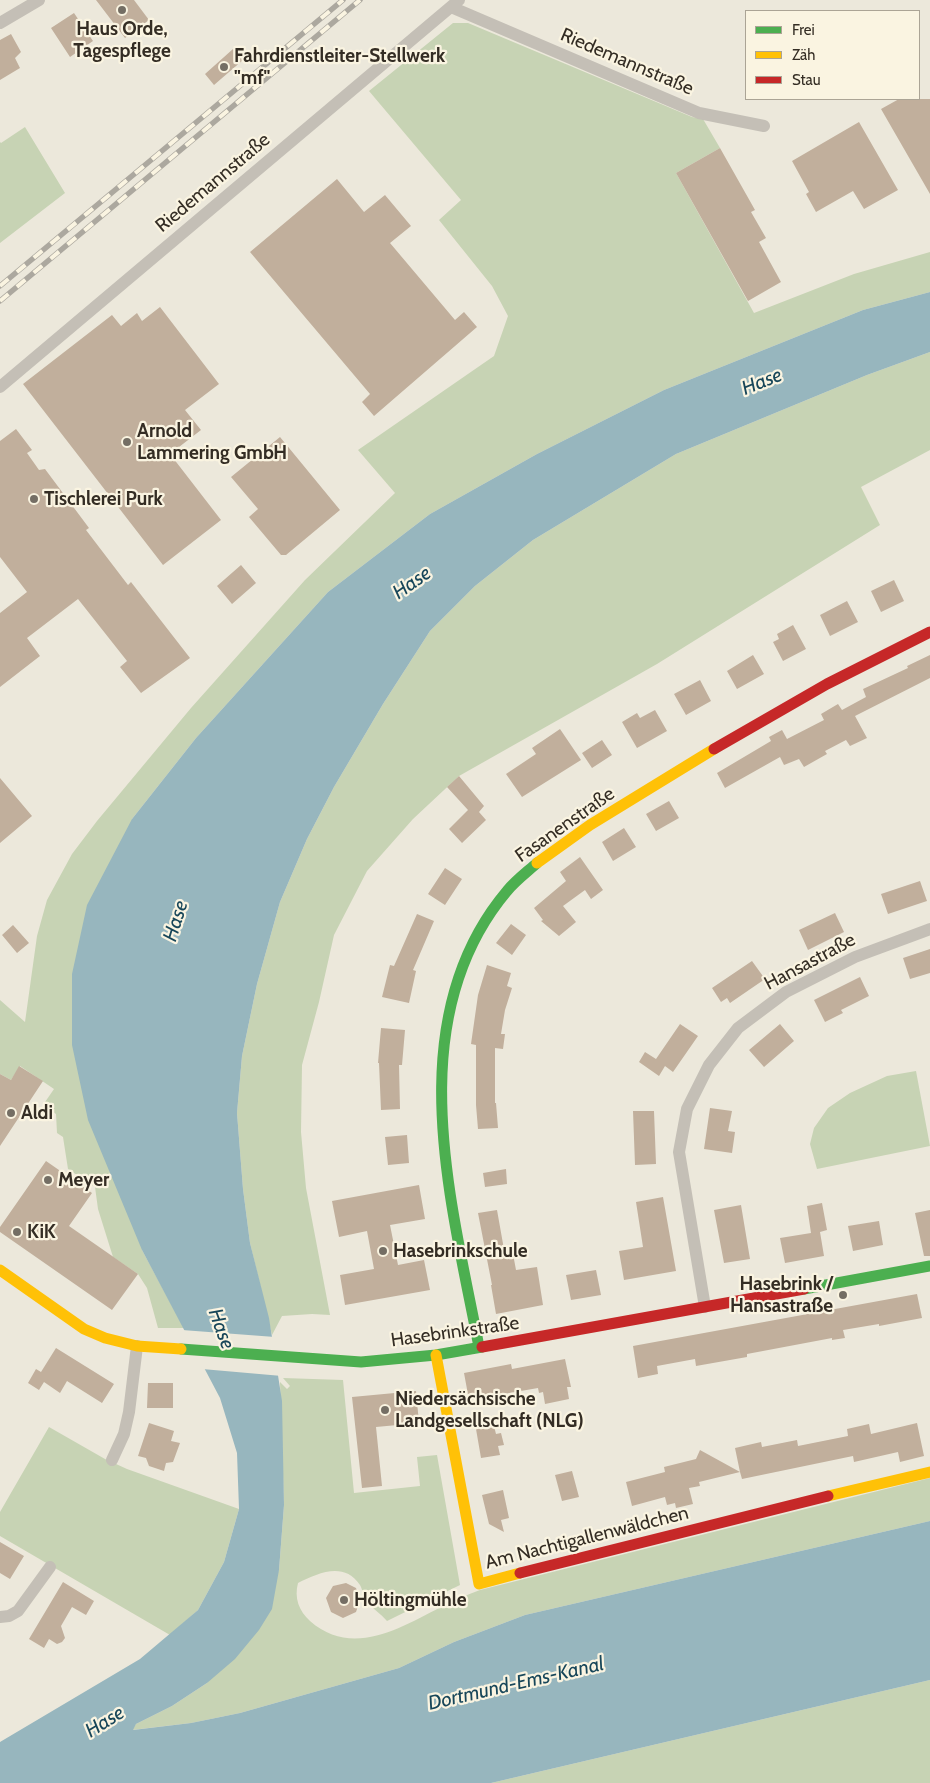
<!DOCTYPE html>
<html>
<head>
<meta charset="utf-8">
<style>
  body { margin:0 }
  #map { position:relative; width:930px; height:1783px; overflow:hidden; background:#ece8db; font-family:Cabin,sans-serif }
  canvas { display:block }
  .legend { position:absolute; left:745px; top:10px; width:175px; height:90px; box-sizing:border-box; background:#faf4e1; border:1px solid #aba495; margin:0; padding:6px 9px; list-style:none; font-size:15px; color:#342d24 }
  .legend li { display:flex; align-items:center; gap:10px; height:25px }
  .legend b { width:25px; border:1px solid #aba495 }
</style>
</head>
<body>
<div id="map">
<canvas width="930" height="1783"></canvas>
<ul class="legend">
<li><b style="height:6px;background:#4caf50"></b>Frei</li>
<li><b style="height:6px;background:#ffc107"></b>Zäh</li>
<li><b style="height:6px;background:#c62828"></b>Stau</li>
</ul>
</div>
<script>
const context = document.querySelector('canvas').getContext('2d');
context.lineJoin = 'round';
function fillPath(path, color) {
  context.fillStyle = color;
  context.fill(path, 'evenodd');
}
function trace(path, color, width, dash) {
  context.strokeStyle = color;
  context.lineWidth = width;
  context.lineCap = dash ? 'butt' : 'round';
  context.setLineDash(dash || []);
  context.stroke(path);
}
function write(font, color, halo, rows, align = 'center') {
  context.font = font + ' Cabin,sans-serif';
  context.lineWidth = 4.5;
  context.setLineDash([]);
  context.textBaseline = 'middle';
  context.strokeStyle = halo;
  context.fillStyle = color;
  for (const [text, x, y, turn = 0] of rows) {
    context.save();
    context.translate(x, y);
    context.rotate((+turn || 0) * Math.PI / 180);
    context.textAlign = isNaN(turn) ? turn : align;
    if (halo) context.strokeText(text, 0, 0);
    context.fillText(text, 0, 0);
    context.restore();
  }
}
fillPath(new Path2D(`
  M453 23H468L692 117 703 119 720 148 676 173 754 313 854 274 930 252V292L863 310 664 390 537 454 430 514 328 592 196 738 132 819 142 1250 184 1328H158L147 1288 138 1274 113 1257 98 1209 95 1187 68 1169 63 1137 57 1133 56 1114 43 1105 54 1089 20 1066 11 1080 0 1074V1000L25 1022 37 936 47 900 72 854 97 821 191 708 305 580 395 493 358 450 494 356 508 316 492 286 439 220 461 200 369 91Z
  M25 127 65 193 0 243V142L1 143Z
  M930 352V450L861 487 880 525 657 664 459 776 413 819 367 871 334 935 319 1002 302 1065 301 1132 306 1188 330 1315 312 1314 282 1316 272 1335 250 1243 243 1189 237 1113 242 1056 257 984 280 902 307 839 334 787 383 704 430 631 475 586 533 540 676 454 867 375Z
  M916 1071 930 1146 817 1169 810 1144 814 1128 828 1108 850 1093 887 1076Z
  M283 1378 343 1380 354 1493 420 1486 417 1457 437 1455 460 1585 387 1621C381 1614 373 1609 367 1602 363 1598 363 1590 360 1585 344 1561 318 1573 298 1583 294 1598 299 1611 310 1621 352 1658 400 1628 441 1607 454 1600 467 1595 480 1590L930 1478V1521L525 1615 454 1642 399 1668 240 1713 191 1723 132 1730 136 1724 172 1706 207 1683 279 1570 284 1505 280 1382 287 1389 290 1386Z
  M49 1427 105 1459 127 1469 239 1509 224 1562 198 1610 170 1635 0 1536V1512Z
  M930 1680V1783H491Z`), '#c7d3b4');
fillPath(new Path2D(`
  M930 292V352L867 375 676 454 533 540 475 586 430 631 383 704 334 787 307 839 280 902 257 984 242 1056 237 1113 243 1189 250 1243 269 1318 282 1401 284 1505 279 1570 272 1609 259 1630 235 1659 207 1683 172 1706 136 1724 133 1730 191 1723 240 1713 399 1668 454 1642 525 1615 930 1521V1680L491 1783H0V1742L140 1659 198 1610 224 1562 239 1509 237 1453 220 1398 142 1250 88 1120 72 1045V974L87 905 132 819 196 738 328 592 430 514 537 454 664 390 863 310Z`), '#97b6be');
fillPath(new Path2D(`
  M182 1330 275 1337 282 1376 202 1369Z`), '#ece8db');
fillPath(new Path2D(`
  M96 0H134L149 20 125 38Z
  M74 13 93 41 70 57 51 28Z
  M11 34 21 52 15 58 20 68 0 80V40Z
  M233 49 243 60 214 85 205 74Z
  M899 99H930V194L881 109Z
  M859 122 898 190 864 209 853 191 816 212 806 194 809 192 792 161Z
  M720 148 755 210 751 212 766 238 759 242 781 282 748 301 676 173Z
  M337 179 364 212 385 195 411 226 390 243 455 320 464 312 477 327 374 416 362 402 370 394 250 252Z
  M160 307 219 384 185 410 201 430 170 454 221 520 163 565 23 384 112 315 121 326 137 313 142 321Z
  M16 429 32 450 27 453 39 470 45 469 89 528 86 530 128 585 131 582 190 658 141 693 120 667 127 661 78 599 27 638 40 656 0 687V613L27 592 0 557V441Z
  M280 437 340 510 286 555H281L249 517 258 509 231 477Z
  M241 565 256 583 232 604 217 586Z
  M894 580 904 601 881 612 871 591Z
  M847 601 858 622 830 636 820 615Z
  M793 625 806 649 783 661 773 642 779 639 777 634Z
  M753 655 764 674 737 689 727 671Z
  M930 655V678L855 716 867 738 850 746 846 740 825 751 827 754 804 767 799 759 784 765 780 757 725 788 717 773 771 741 769 737 782 730 787 739 824 720 821 714 838 704 842 710 866 697 863 689 908 668 907 666Z
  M700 680 711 701 686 715 674 694Z
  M655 710 667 731 637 748 622 722 637 713 640 718Z
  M560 729 581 760 522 797 506 774 536 754 532 748Z
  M602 740 612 755 592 768 582 753Z
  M459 776 484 806 479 812 486 820 462 843 449 829 468 810 447 787Z
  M0 778 32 816 0 843Z
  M669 801 679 818 656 831 646 814Z
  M624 828 636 847 613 861 602 842Z
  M580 857 603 890 591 899 585 890 563 906 576 922 559 936 541 921 543 920 534 908 566 881 560 872Z
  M445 868 462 879 445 905 428 894Z
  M920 881 927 901 888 914 881 894Z
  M835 913 844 932 808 950 799 930Z
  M417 914 434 921 413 970 416 971 409 1003 382 997 390 965 394 966Z
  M511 924 526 935 512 955 496 943Z
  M13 925 29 943 17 953 2 935Z
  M930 949V973L910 979 903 958Z
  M752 961 765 979 730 1003 727 998 721 1002 712 988Z
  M487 965 511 973 507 986 512 988 505 1010 501 1034H505L503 1049 495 1048V1103H496L498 1128 478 1129 476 1105V1045L471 1044 478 995Z
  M860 977 869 996 841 1010 843 1013 825 1022 814 1000Z
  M680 1024 698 1036 673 1072 665 1066 659 1076 639 1062 645 1052 656 1059Z
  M780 1024 794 1041 764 1067 749 1050Z
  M381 1028 405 1030 402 1065H399L400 1109 381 1110 379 1063H378Z
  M19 1066 43 1081 0 1146V1074L11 1080Z
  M710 1108 732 1111 728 1131 735 1132 732 1153 704 1149Z
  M633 1111H654L656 1164 635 1165Z
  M407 1135 409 1163 388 1165 385 1137Z
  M46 1161 92 1193 69 1226 138 1274 112 1310 0 1232V1227Z
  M506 1169 507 1184 485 1187 483 1173Z
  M419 1185 425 1219 390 1225 398 1265 424 1260 430 1290 345 1305 340 1275 374 1269 367 1231 339 1237 332 1201Z
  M663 1197 676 1271 624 1280 619 1251 643 1247 636 1202Z
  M822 1203 827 1230 820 1232 824 1256 785 1263 780 1238 811 1233 807 1206Z
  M741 1205 750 1259 724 1263 714 1210Z
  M497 1210 505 1255 513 1254 516 1270 537 1267 543 1305 496 1314 491 1285H492L478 1213Z
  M930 1210V1256H924L915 1213Z
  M879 1221 883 1245 853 1251 848 1226Z
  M596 1270 601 1295 571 1300 566 1275Z
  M917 1294 922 1318 879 1326V1324L843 1330 845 1338 832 1340V1338L747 1354V1357L696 1366 695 1359 657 1366 658 1374 638 1378 633 1346Z
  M56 1348 114 1384 102 1403 67 1381 60 1393 44 1382 39 1390 28 1383 36 1369 41 1372Z
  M565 1359 571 1387H567L569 1399 545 1404 543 1392 539 1393 538 1388 469 1400 464 1373 511 1364 512 1369Z
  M148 1383H173V1408H147Z
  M416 1391 419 1423 376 1427 382 1486 362 1488 352 1397Z
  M149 1423 174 1431 171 1441 180 1443 173 1462 166 1463 164 1471 149 1466 146 1458 138 1456Z
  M917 1423 924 1456 900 1462 898 1452 854 1462 853 1456 742 1479 740 1472 699 1482 700 1486 689 1488 693 1504 676 1508 675 1503 667 1505 665 1497 632 1506 626 1482 665 1472 664 1467 696 1459 700 1450 740 1472 735 1448 761 1442 762 1447 797 1440 798 1446 848 1436 847 1429 869 1424 871 1434Z
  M494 1426 496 1434 501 1433 504 1445 498 1446 500 1455 481 1458 476 1429Z
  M572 1471 579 1497 562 1501 555 1475Z
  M503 1490 509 1518 501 1520 504 1532 489 1524 482 1495Z
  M0 1542 24 1556 10 1579 0 1573Z
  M63 1582 94 1601 86 1615 72 1607 61 1626 65 1638 62 1642 57 1644 49 1639 44 1648 29 1639Z
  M346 1583 356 1588 360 1600 356 1612 343 1618 331 1612 326 1598 333 1586Z`), '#c1af9c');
trace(new Path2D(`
  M451 7 699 113 764 126
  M0 23 39 0
  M0 387 459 0
  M705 1307 679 1152 687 1109 709 1065 738 1028 786 992 855 957 930 929
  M112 1460 124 1434 129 1412 137 1346
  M0 1617 9 1616 18 1611 50 1567`), '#c4bfb6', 12);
trace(new Path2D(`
  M804 1289 930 1266
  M479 1347C451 1200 399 1019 507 891 515 881 527 872 537 863
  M181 1349 361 1362 436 1355 482 1347`), '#4caf50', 11);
trace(new Path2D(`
  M537 863 590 825 714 749
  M0 1270 84 1329 105 1338 137 1346 181 1349
  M436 1355 479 1584 520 1573
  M828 1496 930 1472`), '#ffc107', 11);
trace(new Path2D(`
  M714 749 827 684 930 632
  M482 1347 804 1289
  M520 1573 828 1496`), '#c62828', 11);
const rail = new Path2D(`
  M0 286 343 0
  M0 301 360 0`);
trace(rail, '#aca89f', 5.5);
trace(rail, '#faf4e1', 4, [11]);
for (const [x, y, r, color] of [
  [122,10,5,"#746e64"],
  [224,67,5,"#746e64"],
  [127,442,5,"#746e64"],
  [34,499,5,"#746e64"],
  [11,1113,5,"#746e64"],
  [48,1180,5,"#746e64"],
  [17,1232,5,"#746e64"],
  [383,1251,5,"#746e64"],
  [843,1295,5,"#746e64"],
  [385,1410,5,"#746e64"],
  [344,1600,5,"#746e64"]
]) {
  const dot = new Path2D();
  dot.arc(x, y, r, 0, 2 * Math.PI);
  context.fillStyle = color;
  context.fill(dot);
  trace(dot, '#faf4e1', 2);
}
write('bold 19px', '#342d24', '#faf4e1', [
  ["Haus Orde,",122,29,"center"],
  ["Tagespflege",122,51,"center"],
  ["Fahrdienstleiter-Stellwerk",234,56],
  ["\"mf\"",234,78],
  ["Arnold",137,431],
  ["Lammering GmbH",137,453],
  ["Tischlerei Purk",44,499],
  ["Aldi",21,1113],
  ["Meyer",58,1180],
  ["KiK",27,1232],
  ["Hasebrinkschule",393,1251],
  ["Hasebrink /",833,1284,"right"],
  ["Hansastraße",833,1306,"right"],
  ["Niedersächsische",395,1399],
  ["Landgesellschaft (NLG)",395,1421],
  ["Höltingmühle",354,1600]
], 'left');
write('19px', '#342d24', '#faf4e1', [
  ["Riedemannstraße",627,62,23],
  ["Riedemannstraße",213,183,-40],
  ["Fasanenstraße",565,825,-35],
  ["Hansastraße",810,962,-28],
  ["Hasebrinkstraße",455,1332,-8],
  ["Am Nachtigallenwäldchen",587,1538,-14]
]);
write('italic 20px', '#174659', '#faf4e1', [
  ["Hase",762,382,-22],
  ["Hase",412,583,-35],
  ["Hase",176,921,-73],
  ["Hase",221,1329,70],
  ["Dortmund-Ems-Kanal",516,1684,-13],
  ["Hase",105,1722,-32]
]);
</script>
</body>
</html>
